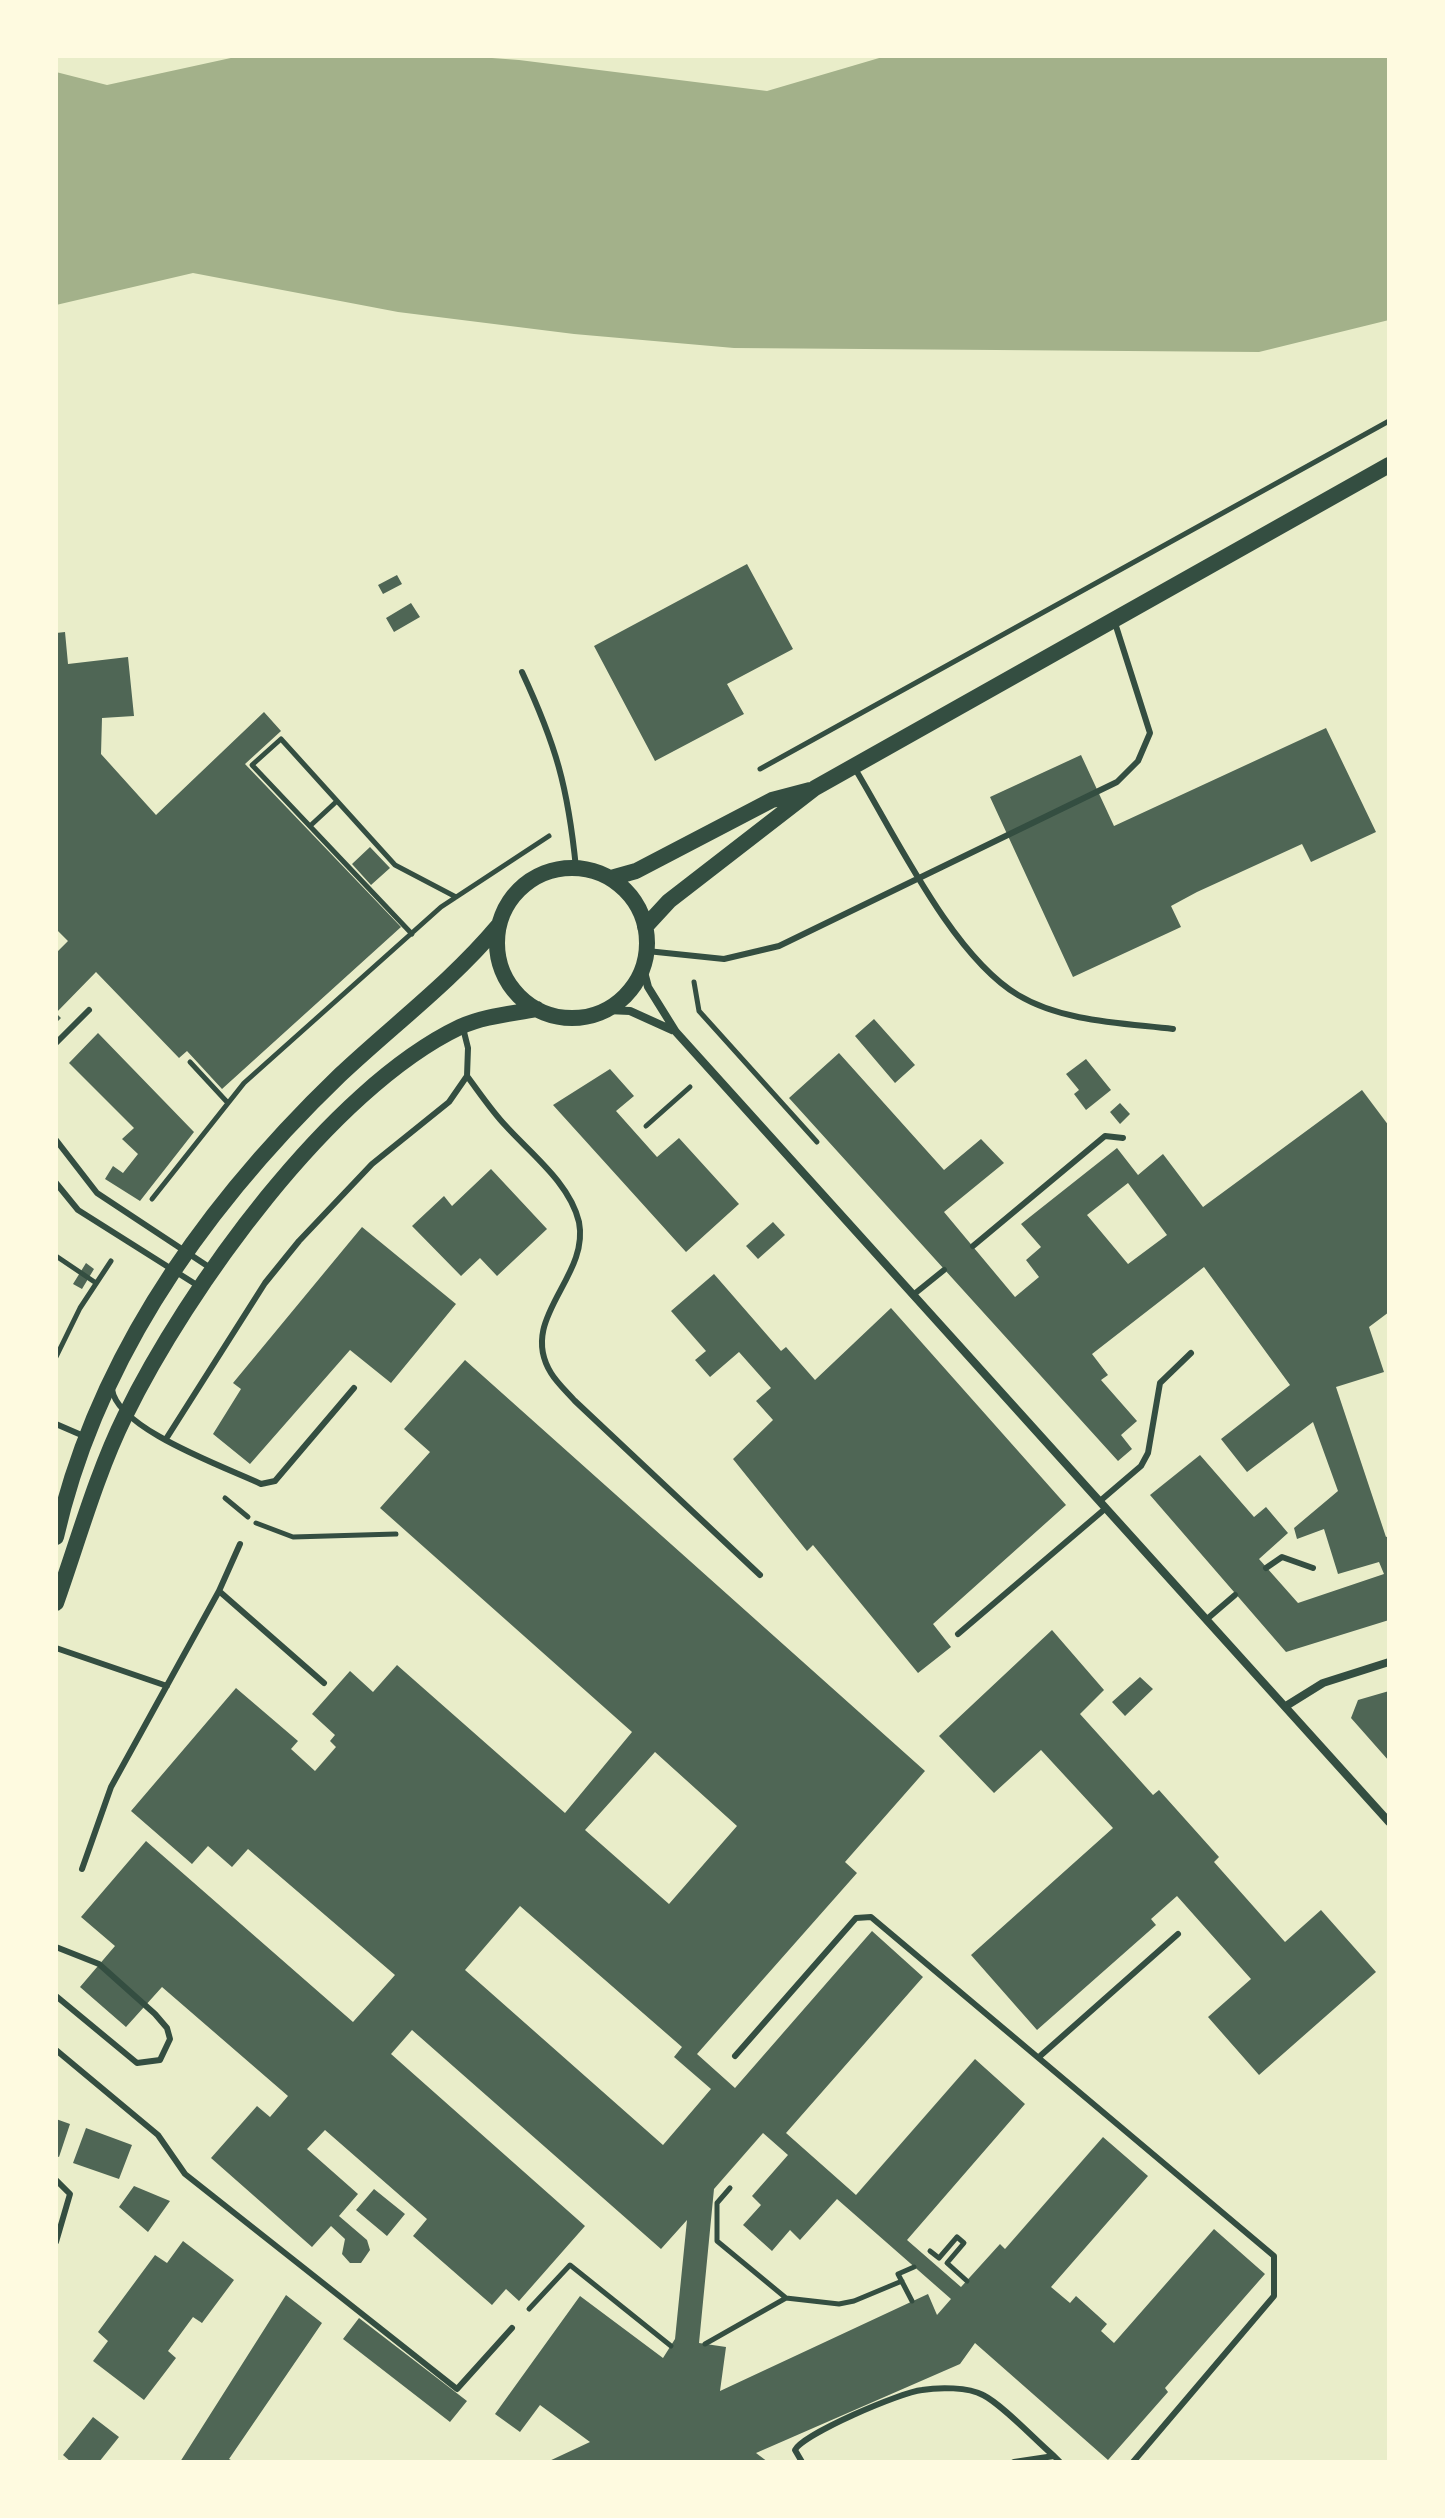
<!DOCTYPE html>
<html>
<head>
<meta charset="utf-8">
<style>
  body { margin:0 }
  #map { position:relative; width:1445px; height:2518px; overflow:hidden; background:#e9edc9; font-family:"PT Sans Narrow",sans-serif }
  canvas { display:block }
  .frame { position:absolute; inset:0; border:58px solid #fefae0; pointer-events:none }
</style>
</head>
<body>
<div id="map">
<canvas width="1445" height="2518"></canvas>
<div class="frame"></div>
</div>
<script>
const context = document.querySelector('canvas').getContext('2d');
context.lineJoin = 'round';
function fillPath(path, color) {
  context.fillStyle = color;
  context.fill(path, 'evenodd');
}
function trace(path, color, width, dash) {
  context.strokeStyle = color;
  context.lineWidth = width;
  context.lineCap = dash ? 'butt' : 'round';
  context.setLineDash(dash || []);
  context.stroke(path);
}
fillPath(new Path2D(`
  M240 56H465L519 60 767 91 886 56H1389V320L1259 352 734 348 574 334 398 312 193 273 56 305V72L107 85Z`), '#a3b18a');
fillPath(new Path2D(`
  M747 564 793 649 727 684 744 714 655 761 594 646Z
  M397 575 402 584 383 594 378 585Z
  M411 603 420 617 394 632 386 618Z
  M65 632 68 664 128 657 134 716 102 718 101 754 156 815 264 712 281 731 245 764 401 927 222 1089 187 1051 179 1058 96 972 56 1013 61 1018 56 1023V953L68 941 56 929V633Z
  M1326 728 1376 832 1311 862 1302 844 1197 892 1171 906 1181 927 1073 977 990 797 1081 755 1114 826Z
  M370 847 390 868 371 885 352 864Z
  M874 1019 915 1065 895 1083 855 1036Z
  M98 1033 194 1132 140 1201 105 1179 113 1166 123 1173 138 1154 122 1139 134 1128 69 1063Z
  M839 1053 944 1170 981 1139 1004 1163 944 1212 1015 1297 1039 1277 1026 1260 1041 1247 1021 1224 1117 1148 1138 1175 1163 1154 1203 1207 1362 1090 1389 1126V1312L1369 1327 1384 1372 1336 1387 1386 1537 1389 1536V1620L1286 1652 1150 1495 1200 1455 1254 1517 1266 1507 1288 1533 1259 1559 1298 1603 1384 1574 1379 1562 1338 1574 1324 1529 1297 1539 1294 1528 1338 1491 1313 1422 1247 1472 1221 1439 1290 1385 1204 1267 1092 1354 1108 1375 1101 1380 1137 1421 1121 1435 1132 1449 1118 1461 789 1098ZM1128 1183 1167 1235 1128 1264 1087 1215Z
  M1086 1059 1111 1090 1086 1110 1074 1094 1079 1090 1066 1074Z
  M610 1069 634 1096 616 1111 657 1157 679 1138 739 1204 686 1252 553 1105Z
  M1120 1103 1130 1114 1120 1124 1110 1112Z
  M491 1169 547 1229 497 1276 480 1258 461 1276 412 1226 444 1196 452 1206Z
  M773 1222 785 1235 758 1259 746 1246Z
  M362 1227 456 1304 391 1383 350 1350 250 1464 213 1434 241 1389 233 1383Z
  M86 1263 94 1269 82 1289 73 1284Z
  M714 1274 781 1351 786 1347 815 1380 891 1308 1066 1505 933 1624 951 1647 918 1673 813 1545 807 1551 733 1459 773 1420 756 1401 771 1388 739 1352 710 1377 695 1360 706 1351 671 1311Z
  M465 1360 925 1771 845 1862 857 1873 697 2054 735 2088 872 1931 923 1977 786 2133 856 2195 975 2059 1025 2104 907 2240 961 2287 1000 2244 1005 2249 1103 2137 1148 2176 1051 2287 1070 2303 1076 2296 1107 2324 1101 2331 1114 2343 1214 2229 1265 2274 1165 2388 1168 2392 1108 2460 975 2343 960 2364 756 2453 768 2462H547L590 2442 540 2405 520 2432 495 2414 580 2296 663 2358 675 2339 687 2220 661 2249 412 2030 391 2054 585 2226 519 2301 506 2289 492 2305 413 2236 427 2219 325 2130 307 2149 358 2194 339 2216 367 2240 370 2250 361 2263H350L342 2254 345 2239 331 2226 312 2247 211 2158 257 2106 270 2117 288 2096 162 1987 126 2027 80 1987 115 1946 81 1917 146 1841 353 2022 395 1975 248 1849 232 1867 208 1846 192 1864 131 1811 236 1688 298 1741 291 1749 315 1771 336 1747 330 1741 335 1735 312 1714 350 1671 373 1692 397 1665 565 1813 632 1732 380 1508 430 1452 404 1429ZM655 1752 737 1826 669 1904 585 1830ZM520 1906 682 2047 674 2057 711 2089 663 2145 465 1970ZM763 2133 788 2155 752 2196 761 2205 743 2225 772 2251 790 2230 800 2240 837 2199 951 2299 937 2315 928 2294 720 2391 726 2347 699 2343 714 2189Z
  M1052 1630 1104 1690 1080 1714 1153 1795 1159 1790 1219 1857 1214 1862 1285 1942 1321 1910 1376 1972 1259 2075 1208 2017 1251 1979 1177 1896 1151 1919 1156 1925 1037 2030 971 1955 1113 1828 1041 1750 994 1793 939 1736Z
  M1140 1677 1153 1689 1125 1716 1112 1702Z
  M1389 1691V1761L1351 1718 1358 1700Z
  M56 2119 70 2124 59 2157 56 2156Z
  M86 2128 132 2145 119 2179 73 2163Z
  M134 2186 170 2201 148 2232 119 2207Z
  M374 2189 405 2214 387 2236 356 2210Z
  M183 2241 234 2280 202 2323 193 2317 168 2351 176 2358 144 2400 93 2361 108 2341 98 2332 155 2255 167 2263Z
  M286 2295 322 2323 229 2459 235 2462H180Z
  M359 2318 467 2401 450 2422 343 2339Z
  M93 2417 119 2437 99 2462H71L63 2455Z`), '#4f6655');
trace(new Path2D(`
  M760 769 1389 421
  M310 826 337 801
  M412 934 252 765 281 739 395 865 456 897
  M694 982 699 1011 817 1142
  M190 1062 227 1102
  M646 1126 690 1087
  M152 1199 244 1083 441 907 549 836
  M56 1256 96 1283
  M56 1357 80 1308 111 1261
  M225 1498 248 1517
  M256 1523 293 1537 396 1534
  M730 2188 717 2203V2241L786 2298 839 2304 854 2301 902 2281
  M930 2251 939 2258 957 2237 964 2243 947 2263 967 2281
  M912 2301 898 2274 914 2267
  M529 2309 570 2265 671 2346
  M705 2344 786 2298`), '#344e41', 5);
trace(new Path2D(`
  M522 672C556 745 568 787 576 868
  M854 767C894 833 952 956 1018 995 1063 1022 1123 1023 1173 1029
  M647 951 724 959 779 946 1117 782 1138 761 1150 733 1115 623
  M56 1043 89 1010
  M467 1076C479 1092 491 1110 505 1125 530 1153 570 1183 579 1222 590 1278 517 1318 551 1373 557 1383 567 1392 575 1401L760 1575
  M56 1140 97 1193 212 1269
  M56 1183 78 1210 200 1287
  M973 1246 1105 1136 1123 1138
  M913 1295 944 1270
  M112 1389C117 1429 225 1467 261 1484L275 1481 354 1388
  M56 1424 86 1437
  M166 1439 265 1283 299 1241 372 1164 449 1102 467 1076 468 1048 463 1028
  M1100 1501 1141 1466 1148 1453 1160 1383 1191 1353
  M1266 1568 1282 1557 1313 1568
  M219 1591 324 1683
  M1207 1619 1235 1595
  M958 1634 1106 1508
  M56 1648 167 1686
  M82 1869 111 1787 219 1591 240 1544
  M56 1947 99 1964 155 2014 167 2028 170 2039 160 2060 137 2063 56 1996
  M56 2050 158 2135 185 2174 457 2389 512 2328
  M735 2056 856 1918 871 1917 1274 2256V2296L1133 2462
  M1039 2057 1178 1934
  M56 2180 70 2194 56 2242
  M802 2462 795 2450C803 2434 901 2392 922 2390 939 2387 968 2387 983 2395 1003 2405 1036 2441 1054 2456
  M1014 2462 1054 2456 1060 2462`), '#344e41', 6);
trace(new Path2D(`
  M643 968 648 987 676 1032 1389 1822
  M607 1010 630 1011 672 1030
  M1286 1706 1323 1683 1389 1662`), '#344e41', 8);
trace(new Path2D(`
  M497 943a75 75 0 1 1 150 0a75 75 0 1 1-150 0Z
  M611 878 636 871 772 800 810 790
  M645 927 669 901 815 788 1389 465
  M56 1537C97 1356 208 1202 340 1075 393 1025 451 982 498 926
  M56 1603C78 1541 96 1475 125 1416 187 1289 330 1089 460 1027 484 1016 511 1014 537 1009`), '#344e41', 16);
</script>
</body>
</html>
